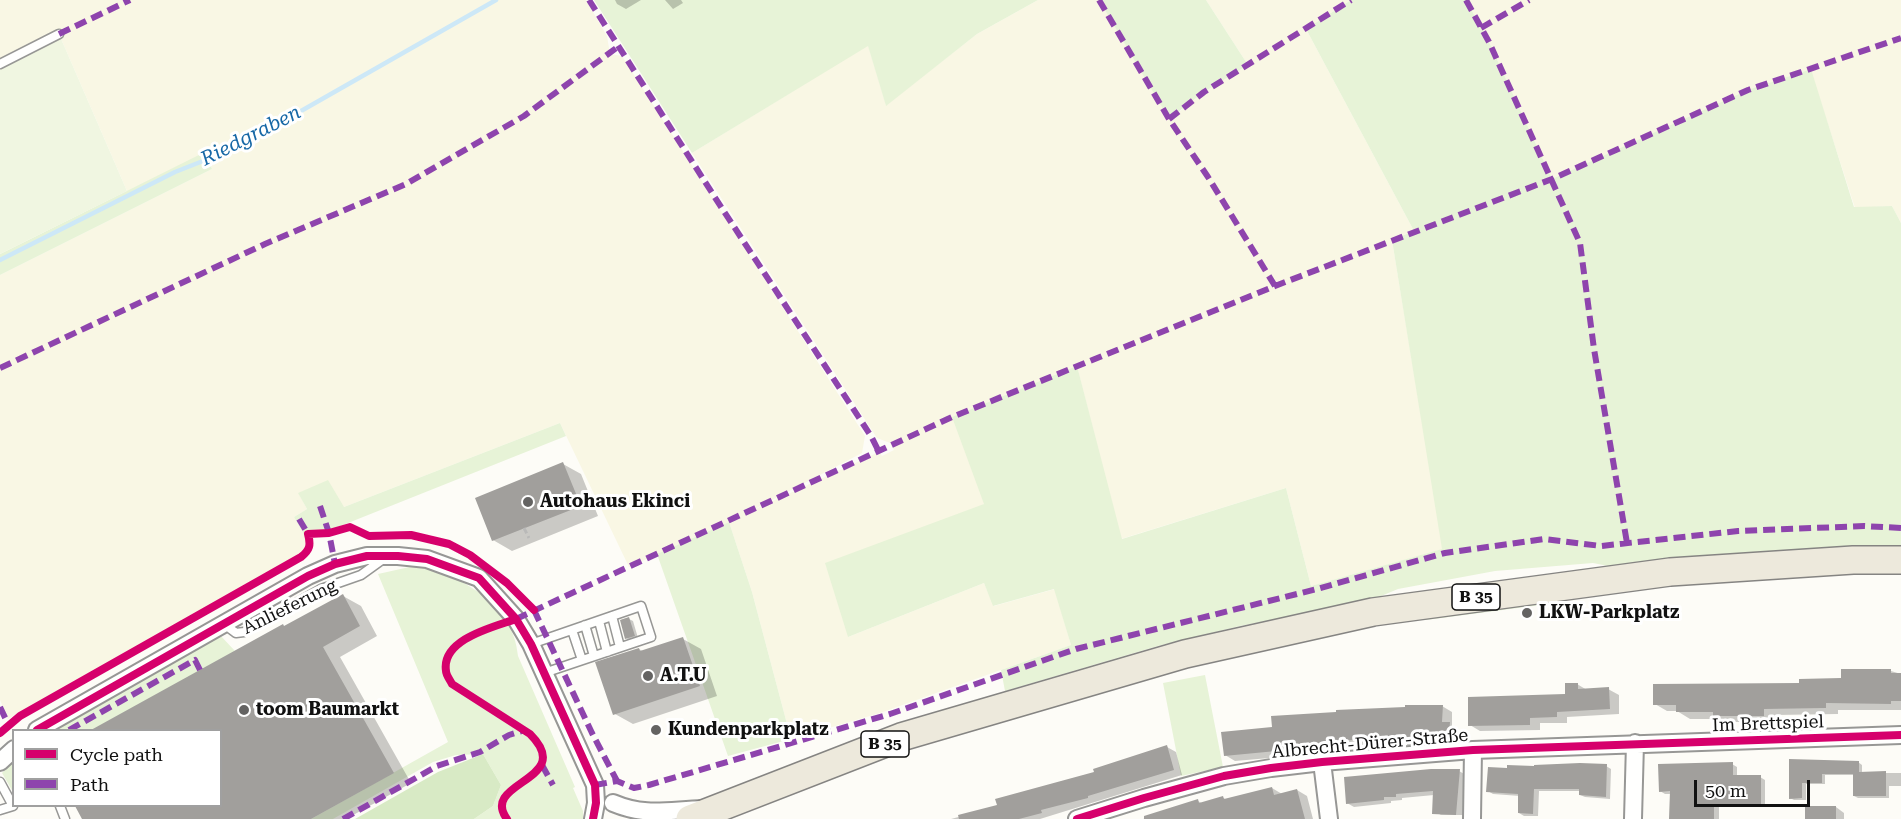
<!DOCTYPE html>
<html>
<head>
<meta charset="utf-8">
<style>
  body { margin:0 }
  #map { position:relative; width:1901px; height:819px; overflow:hidden; background:#fdfcf7; font-family:"Roboto Serif",serif }
  canvas { display:block }
  .legend { position:absolute; left:12px; top:729px; width:210px; height:78px; box-sizing:border-box; background:#fff; border:2px solid #a0a0a0; margin:0; padding:8px 10px; list-style:none; font-size:18px; color:#111 }
  .legend li { display:flex; align-items:center; gap:12px; height:30px }
  .legend b { width:30px; border:2px solid #a0a0a0 }
  .scale { position:absolute; left:1694px; top:780px; width:116px; height:27px; box-sizing:border-box; border:3px solid #111; border-top:0; padding-left:8px; font-size:18px; line-height:21px; white-space:nowrap; color:#111; -webkit-text-stroke:4px #fff; paint-order:stroke }
</style>
</head>
<body>
<div id="map">
<canvas width="1901" height="819"></canvas>
<ul class="legend">
<li><b style="height:8px;background:#d6006c"></b>Cycle path</li>
<li><b style="height:8px;background:#8e44ad"></b>Path</li>
</ul>
<div class="scale">50 m</div>
</div>
<script>
const context = document.querySelector('canvas').getContext('2d');
context.lineJoin = 'round';
function fillPath(path, color) {
  context.fillStyle = color;
  context.fill(path, 'evenodd');
}
function trace(path, color, width, dash) {
  context.strokeStyle = color;
  context.lineWidth = width;
  context.lineCap = dash ? 'butt' : 'round';
  context.setLineDash(dash || []);
  context.stroke(path);
}
function write(font, color, halo, rows, align = 'center') {
  context.font = font + ' "Roboto Serif",serif';
  context.lineWidth = 6;
  context.setLineDash([]);
  context.textBaseline = 'middle';
  context.strokeStyle = halo;
  context.fillStyle = color;
  for (const [text, x, y, turn = 0] of rows) {
    context.save();
    context.translate(x, y);
    context.rotate((+turn || 0) * Math.PI / 180);
    context.textAlign = isNaN(turn) ? turn : align;
    if (halo) context.strokeText(text, 0, 0);
    context.fillText(text, 0, 0);
    context.restore();
  }
}
fillPath(new Path2D(`
  M0 0H586L607 36 610 54 622 56 865 436 862 453 749 512 879 452 882 456 894 450 890 443 877 438 692 153 868 45 886 105 977 34 1038 0H1099L1170 119 1204 92 1248 65 1206 0H1351L1306 29 1414 231 1392 240 1443 549 1311 586 1286 488 1121 539 1077 367 985 503 848 637 984 583 994 606 1055 589 1071 645 880 713 791 739 752 592 729 522 629 567 560 423 344 507 299 494 307 509 294 517 306 538V546L300 555 8 719 0 700V275L212 169 205 153 127 191 59 34 0 64Z
  M1466 0H1901V223L1892 206 1855 208 1810 69 1748 91 1552 179 1489 42Z`), '#f9f7e4');
fillPath(new Path2D(`
  M594 0H1038L977 34 886 106 868 46 692 153Z
  M1099 0H1206L1248 65 1204 92 1169 119Z
  M1351 0H1466L1489 42 1552 179 1748 90 1811 69 1854 207 1892 206 1901 223V548L1661 561 1608 566 1593 563 1495 571 1398 589 1369 601 1240 626 1158 646 1005 691 1001 670 1071 645 1054 589 993 606 984 583 848 637 825 563 984 504 952 417 1077 366 1122 539 1286 488 1311 586 1442 549 1392 240 1414 231 1306 29Z
  M205 152 212 169 0 275V254Z
  M560 423 566 436 343 525 306 538 294 517 307 509 298 493 328 480 344 507Z
  M729 522 752 592 791 739 728 756 657 554Z
  M414 566C460 574 514 604 518 656L575 787 573 788 583 811V819H474L493 806 501 785 483 754 456 755 433 762 333 819H311L448 742 378 574Z
  M1561 598 1541 605 1426 620 1417 615Z
  M219 634 235 651 92 730H48Z
  M1205 675 1223 767 1181 776 1163 683Z
  M13 761V792L2 773Z`), '#e7f3d7');
fillPath(new Path2D(`
  M483 754 501 785 493 806 474 819H355L438 772Z`), '#d8eac5');
fillPath(new Path2D(`
  M59 34 127 191 0 254V64Z`), '#f0f6e1');
fillPath(new Path2D(`
  M615 0H641L626 9 617 4Z
  M665 0H681L683 3 673 9Z
  M563 464 581 474 598 516 512 551 493 540Z
  M343 596 361 606 377 636 340 657 411 783 346 819H84L76 806H220V730H95L283 626 286 627Z
  M629 619 633 621 638 638 630 640 626 638Z
  M683 639 701 649 717 696 633 724 615 714 639 649 644 652Z
  M1891 671 1901 674V710H1838V714L1776 715V722H1727L1721 719H1690L1677 711H1667L1655 704 1842 679Z
  M1577 684 1587 690 1608 689 1619 695V714L1567 717V723H1540V730L1480 731 1470 725 1567 695Z
  M1442 706 1452 712V726L1459 730V741L1438 742V748L1419 750 1408 743 1338 746V752L1235 761 1225 755Z
  M1167 747 1176 752 1182 775 1040 819H951L999 806Z
  M1790 761 1858 762 1862 765V773H1901V786H1889V798H1858L1854 796V775H1825V784H1806V800H1794L1790 798Z
  M1732 764 1737 767V777H1760L1765 780V806H1719V819H1672L1671 794H1665L1660 791Z
  M1606 766 1611 769 1610 799 1585 797 1580 795V791H1539L1538 816H1524L1519 813 1520 796 1493 794 1488 791Z
  M1459 771 1466 775 1463 815H1441L1434 811V795L1402 798V800L1391 801V803L1354 807 1347 803Z
  M1272 788 1282 794 1297 790 1307 796 1313 819H1143L1166 813 1198 801 1203 804 1223 798 1228 800Z
  M1836 807 1844 813V819H1806Z`), '#0003');
trace(new Path2D(`
  M0 260 175 172 236 148 496 0`), '#cde8f7', 4.5);
fillPath(new Path2D(`
  M563 462 581 506 492 541 475 498Z
  M343 594 360 626 323 647 394 773 311 819H82L75 806H220V730H91L283 624 284 626Z
  M629 617 635 636 625 639 620 620Z
  M683 637 700 686 613 715 595 662 639 648 640 651Z
  M1841 669H1891V673H1901V701H1891V704L1826 703V708L1764 709V716H1713V712H1676V705H1653V684L1799 683V679L1841 678Z
  M1565 683H1578V689L1609 687 1610 709 1557 712V717L1530 718V725L1468 726V697L1565 694Z
  M1405 705H1443L1442 722H1450L1449 736H1428V743L1407 745V738L1328 741 1329 746 1224 756 1221 732 1272 727 1271 716 1336 712V710L1405 707Z
  M1167 745 1174 770 1088 796V798L1041 810 1042 813 1019 819H959L958 815 997 805 995 799 1094 772 1093 769Z
  M1789 759 1859 761V772L1886 771V796H1853V774H1822V783H1802V798L1789 799Z
  M1733 762V775H1761V804H1714V819H1669L1670 791 1659 792 1658 764Z
  M1580 763 1607 764 1606 797 1579 795V789H1534L1533 814 1518 813V794L1486 792 1488 767 1507 768V765L1534 766V765Z
  M1431 769H1460L1456 815 1432 814 1433 791 1396 794V797H1384V800L1346 804 1344 777Z
  M1272 787 1274 795 1297 789 1305 819H1144V816L1198 799 1199 803 1223 796 1224 799Z
  M1805 806H1836V819H1805Z`), '#a19f9c');
const lane = new Path2D(`
  M0 64 59 34
  M612 616 620 647
  M599 621 607 652
  M224 624 236 633 244 632 321 589 361 575 386 557
  M585 625 594 656
  M572 630 582 660
  M531 644 641 606 651 637 544 673
  M0 782 13 806 0 810
  M60 806 65 819`);
const street = new Path2D(`
  M37 730 308 576 335 564 367 556H398L427 559 479 578 516 619 531 644 595 785 596 803 593 819
  M0 762 14 749
  M1322 762 1329 819
  M613 803C646 817 668 810 703 809
  M1077 819 1144 798 1224 776 1271 768 1322 762 1473 750 1901 735
  M1472 819 1473 750
  M1633 819 1635 743`);
const primary = new Path2D(`
  M690 819 901 737 1185 654 1373 612 1670 572 1853 560H1901`);
trace(lane, '#979795', 11);
trace(street, '#979795', 20);
trace(primary, '#858482', 30);
trace(new Path2D(`
  M524 528 529 538
  M329 533 350 527 369 536 411 535 449 544 474 558
  M504 580 534 610
  M501 625C472 636 432 645 452 684L530 734C577 781 479 781 507 819`), '#b9b9b8', 3, [6, 3]);
trace(lane, '#fffffe', 8);
trace(street, '#fffffe', 16);
trace(primary, '#ede9dc', 27);
trace(new Path2D(`
  M589 0 723 210 871 436 879 452
  M1099 0 1169 119 1208 177 1275 286
  M1466 0 1489 42 1580 243 1594 349 1627 543
  M1481 28 1529 0
  M59 34 130 0
  M1169 119 1204 92 1351 0
  M0 368 265 244 406 184 524 116 619 46
  M320 506 329 533 335 564
  M299 519 308 534
  M534 610 592 733 617 781
  M516 619 952 417 1275 286 1552 179 1748 90 1901 38
  M0 707 9 726
  M69 730 195 660 200 670
  M542 765 553 785
  M595 785 617 781 634 788 649 785 890 714 1076 649 1317 589 1445 553 1544 539 1601 546 1738 531 1864 526 1901 528
  M343 819 437 766 480 752 509 735 525 730`), '#8e44ad', 6, [12, 6]);
trace(new Path2D(`
  M37 730 308 576 335 564 367 556H398L427 559 479 578 516 619 531 644 595 785 596 803 593 819
  M0 733 20 716 301 557C310 550 311 545 308 534L329 533 350 527 369 536 411 535 449 544 470 555 507 583 534 610
  M507 819C479 781 577 781 530 734L452 684C450 680 446 675 446 671 441 639 494 627 516 619
  M1077 819 1144 798 1224 776 1271 768 1322 762 1473 750 1901 735`), '#d6006c', 8);
for (const [x, y, r, color] of [
  [528,502,6,"#646362"],
  [1527,613,6,"#646362"],
  [648,676,6,"#646362"],
  [244,710,6,"#646362"],
  [656,730,6,"#646362"]
]) {
  const dot = new Path2D();
  dot.arc(x, y, r, 0, 2 * Math.PI);
  context.fillStyle = color;
  context.fill(dot);
  trace(dot, '#fff', 2);
}
for (const [x, y, w] of [
  [1476,597,48],
  [885,744,48]
]) {
  const box = new Path2D();
  box.roundRect(x - w / 2, y - 13, w, 26, 4.5);
  context.fillStyle = '#fff';
  context.fill(box);
  trace(box, '#111', 1.5);
}
write('bold 16px', '#111', null, [
  ["B 35",1476,597],
  ["B 35",885,744]
]);
write('bold 18px', '#111', '#fff', [
  ["Autohaus Ekinci",540,502],
  ["LKW-Parkplatz",1539,613],
  ["A.T.U",660,676],
  ["toom Baumarkt",256,710],
  ["Kundenparkplatz",668,730]
], 'left');
write('18px', '#111', '#fff', [
  ["Anlieferung",290,607,-26],
  ["Im Brettspiel",1768,724,-2],
  ["Albrecht-Dürer-Straße",1370,744,-5]
]);
write('italic 20px', '#1768a6', '#fff', [
  ["Riedgraben",251,136,-27]
]);
</script>
</body>
</html>
